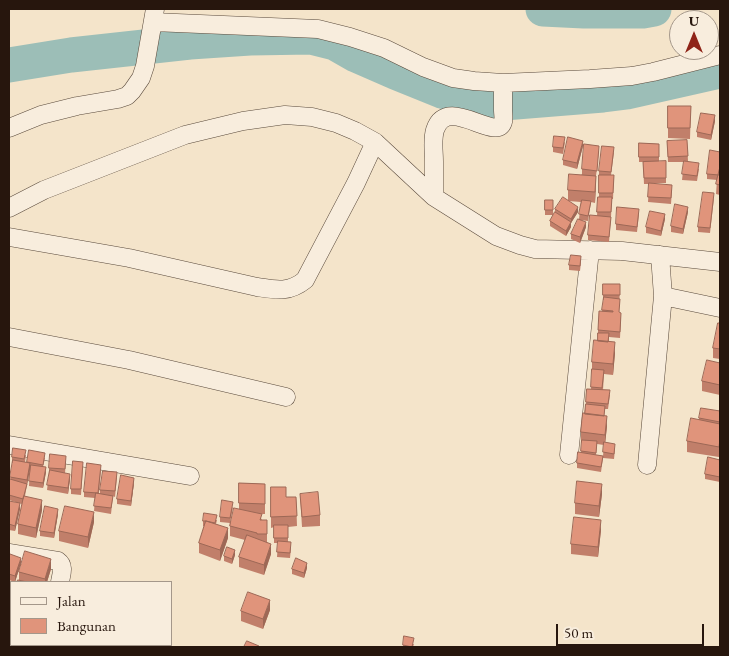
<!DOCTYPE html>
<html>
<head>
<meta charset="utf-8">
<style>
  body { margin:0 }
  #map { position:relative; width:729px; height:656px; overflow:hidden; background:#f4e4ca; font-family:"EB Garamond",serif }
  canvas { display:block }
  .frame { position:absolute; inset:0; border:10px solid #27160d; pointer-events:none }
  .legend { position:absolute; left:10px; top:581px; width:162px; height:65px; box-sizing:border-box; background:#f8eddd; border:1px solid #a4978a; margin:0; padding:6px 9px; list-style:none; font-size:15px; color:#27160d }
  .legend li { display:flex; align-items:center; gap:10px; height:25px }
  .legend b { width:25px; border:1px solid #a4978a }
  .north { position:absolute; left:669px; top:10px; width:50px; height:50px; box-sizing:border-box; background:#f8eddd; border:1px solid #a4978a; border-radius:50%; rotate:0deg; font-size:14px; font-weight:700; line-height:20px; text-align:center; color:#27160d }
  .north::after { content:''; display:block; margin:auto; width:18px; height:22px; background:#8f2418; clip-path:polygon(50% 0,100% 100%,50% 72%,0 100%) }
  .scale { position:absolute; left:556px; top:624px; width:148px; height:22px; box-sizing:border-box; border:2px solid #27160d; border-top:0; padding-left:6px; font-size:15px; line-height:18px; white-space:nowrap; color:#27160d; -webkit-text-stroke:4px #f8eddd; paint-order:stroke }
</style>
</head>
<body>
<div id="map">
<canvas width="729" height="656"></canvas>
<div class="frame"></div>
<ul class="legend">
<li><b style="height:6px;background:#f8eddd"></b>Jalan</li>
<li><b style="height:14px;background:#e0947b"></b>Bangunan</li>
</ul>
<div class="north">U</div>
<div class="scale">50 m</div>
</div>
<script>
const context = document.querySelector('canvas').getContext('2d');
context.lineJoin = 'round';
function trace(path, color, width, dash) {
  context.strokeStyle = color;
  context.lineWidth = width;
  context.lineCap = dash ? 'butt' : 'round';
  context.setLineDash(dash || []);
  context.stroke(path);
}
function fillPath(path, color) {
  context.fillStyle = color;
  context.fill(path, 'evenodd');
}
trace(new Path2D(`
  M543 9 584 11H643L654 9
  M9 65 71 55 190 42 250 38 311 37 335 43 356 55 395 72 442 91 491 104 603 95 627 92 720 71`), '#9cbeb7', 35);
const minor = new Path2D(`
  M153 22 318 29 350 37 384 48 423 67 453 78 474 81 503 83 590 79 632 76 653 72 720 55
  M9 128 41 115 77 106 118 99 127 96 132 91 141 78 145 66 155 9
  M434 197C434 185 434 173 434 161 434 152 432 140 435 130 447 94 496 143 503 122 504 119 503 113 503 110 503 101 503 92 503 83
  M9 208 44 190 185 135 243 121 285 115 312 117 336 123 355 131 375 142 434 197 496 236 520 245 535 249 622 251 720 262
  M9 237 129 258 257 287C276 290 289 293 305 280L356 183 375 142
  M663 296 720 308
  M9 337 129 360 286 397
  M9 445 190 476
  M569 455 590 250
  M647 465 663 296 660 255
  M9 553 58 561C65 566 61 575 60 582
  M46 647V645`);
trace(minor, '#5a4a3c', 19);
trace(minor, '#f8eddd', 18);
fillPath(new Path2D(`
  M668 106H691L690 139 668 138Z
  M715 121 711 140 697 137V132Z
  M687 140 688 161 685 162 699 169 697 181 682 180 684 162H668L667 141Z
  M565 142 563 154 553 152V147Z
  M639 143 659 144V162L666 161V183H652L672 190 671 204 648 202 649 184H644L643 162H639Z
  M583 146 577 169 563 165V160Z
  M599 151 596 176 595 203 591 202 588 221 580 220 586 227 580 243 571 239V234L579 219 581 202 568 201 578 212 571 223V227L566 236 550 226V221L555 212V209L568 200V190L582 174V169Z
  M614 152 611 175H614L613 199H612L611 217 609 242 588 240V235L597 216 598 197H599V171Z
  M720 152V195L716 194 717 180 707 179V174Z
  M714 198 710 233 698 232V227Z
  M545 200H553V215H545Z
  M688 212 683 234 671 232V226Z
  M639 214 637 232 616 230V224Z
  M665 219 661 236 646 233V227Z
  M581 262 580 271 569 270V265Z
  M603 284H620L619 312 621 318 620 338 609 337V342L615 353 613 375 604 374 603 390 610 395 608 409H605L604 416 607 426 605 443 615 449 614 459 603 458 601 472 577 468V463L581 453 582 443 581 442V432L586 404 587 389H591L592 372V362L598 341V330L602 311 604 300H603ZM597 444 604 445 603 456 596 455Z
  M720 323V359L713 358V348Z
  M720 363V395L702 391V381Z
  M720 411V450L719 457 687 452V441L699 420V418Z
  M29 450 45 458 43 467 46 472 43 488 29 486 30 468 25 496 42 510 36 538 18 534V524L22 504 9 500V486L13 463H12V457L26 455 25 462 27 463Z
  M720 460V482L705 479V474Z
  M66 461 65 473 70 479 68 494 47 490 49 473V468Z
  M83 467 81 495 71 494V489Z
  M101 470 99 493 100 494V490L117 477 115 497 113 496 111 514 94 511 95 498 84 497V492Z
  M134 483 131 506 117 504V499Z
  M239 483 265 484V514H259L262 520H267V542L271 554 264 575 239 567V557L245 540 230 536V523L220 522V517L233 507 230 523 239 509Z
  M271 487 286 497H296L297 526 288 527V542L291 548 290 558 277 557 278 543H274V527L271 528Z
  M300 494 320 515V526L302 527Z
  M602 494 599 517 575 514V503Z
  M9 501 20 509 15 531 9 530Z
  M58 514 54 538 40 536V531Z
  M217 520 216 524 228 538 220 561 199 553V543L204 526H203V521Z
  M94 522 88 548 59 541V531Z
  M601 530 598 557 571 554V544Z
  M235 555 232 564 224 561V556Z
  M9 559 21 563 15 582 9 580Z
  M307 568 304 578 292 574V569Z
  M51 569 47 582H17L19 580V572Z
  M11 592V615L9 614V621V597Z
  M270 610 263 629 241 621V611Z
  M414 644 413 647H403V645Z`), '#c17f6a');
fillPath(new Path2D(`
  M715 115V121L711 140V135Z
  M583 141V146L577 169V163Z
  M596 176V186L595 203V192Z
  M578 207V212L571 223V227L566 236V231L571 222V219Z
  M688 207V212L683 234V229Z
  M665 214V219L661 236V231Z
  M586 222V227L580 243V237Z
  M615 342V353L613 375V364Z
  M607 416V426L605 445V435Z
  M720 439V450L719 457V447Z
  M30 463V469L27 485V480Z
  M46 467V472L43 488V483Z
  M70 474V479L68 494V488Z
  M134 478V483L131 506V501Z
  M602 484V494L599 517V506Z
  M42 500V510L36 538V528Z
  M20 503V509L15 531V526Z
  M58 509V514L54 538V533Z
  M94 512V522L88 548V537Z
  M601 520V530L598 557V547Z
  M228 528V538L220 561V550Z
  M271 544V554L264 575V565Z
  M235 550V555L232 564V559Z
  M21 558V563L15 582V576Z
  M51 559V569L47 582H45V579Z
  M307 563V568L304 578V573Z
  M270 600V610L263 629V619Z`), '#9d6856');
const building = new Path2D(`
  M668 106H691L690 128H668Z
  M701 113 715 115 711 135 697 132Z
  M554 136 565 137 563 148 553 147Z
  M568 137 583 141 577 163 563 160Z
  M687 140 688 156 668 157 667 141Z
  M639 143 659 144V157H639Z
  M584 144 599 146 597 171 582 169Z
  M602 146 614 147 611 172 599 171Z
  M710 150 720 152V164L719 175 707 174Z
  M666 161V178H644L643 162Z
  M684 161 699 163 697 176 682 174Z
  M720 167V185L716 184Z
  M569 174 596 176 595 192 568 190Z
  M599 175H614L613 193H599Z
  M649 183 672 185 671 198 648 197Z
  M703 192 714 193 710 228 698 227Z
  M563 197 578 207 571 219 555 209Z
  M598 197H612L611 212H597Z
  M545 200H553V210H545Z
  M582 200 591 201 588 216 579 214Z
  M675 204 688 207 683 229 671 226Z
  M617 207 639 209 637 227 616 224Z
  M650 211 665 214 661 231 646 227Z
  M555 212 571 222 566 231 550 221Z
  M590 215 611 217 609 237 588 235Z
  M578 219 586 222 580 237 571 234Z
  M571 255 581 256 580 266 569 265Z
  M603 284H620V295H603Z
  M604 297 620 299 619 312 621 313 620 332 598 330 599 311 613 312V311L602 310Z
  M718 323H720V349L713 348Z
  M598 333H609L608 342 598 341Z
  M594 340 615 342 613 364 592 362Z
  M707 360 720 363V385L702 381Z
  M592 369 604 370 602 388 591 387Z
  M587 389 610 390 608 404 586 402Z
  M586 404 605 406 604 416 585 414Z
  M701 408 720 411V422L699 418Z
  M583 413 607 416 605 435 581 432Z
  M691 418 720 424V439L719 447 687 441Z
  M582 440 597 441 596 453 581 451Z
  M604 442 615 444 614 454 603 452Z
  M13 448 26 450 24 459 12 457Z
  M29 450 45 453 43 465 27 462Z
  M578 452 603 456 601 467 577 463Z
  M50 454 66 456 65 469 49 468Z
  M708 457 720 460V477L705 474Z
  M13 460 30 463 27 480 10 477Z
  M73 461 83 462 81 489H71Z
  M87 463 101 465 98 493 84 492Z
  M31 465 46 467 43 483 29 481Z
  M50 470 70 474 68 488 47 485Z
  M103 471 117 472 115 491 100 490Z
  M121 475 134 478 131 501 117 499Z
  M10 479 27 484 23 499 9 495V486Z
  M577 481 602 484 599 506 575 503Z
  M239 483 265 484V504L239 503Z
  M271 487H286V497H296L297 516 271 517Z
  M318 492 320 515 302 517 300 494Z
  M96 493 113 496 111 508 94 506Z
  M24 496 42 500 36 528 18 524Z
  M222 500 233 502 230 518 220 517Z
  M9 501 20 503 15 526 9 524Z
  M45 506 58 509 54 533 40 531Z
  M65 506 94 512 88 537 59 531Z
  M234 508 262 514 260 520H267V534H257V533L230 526Z
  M204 513 217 515 215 523 206 521H203Z
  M574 517 601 520 598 547 571 544Z
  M206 521 228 528 220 550 199 543Z
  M274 525H288V538H274Z
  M247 535 271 544 264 565 239 557Z
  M278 541 291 542 290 553 277 552Z
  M227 547 235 550 232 559 224 556Z
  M25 551 51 559 45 579 19 572Z
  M10 554 21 558 15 576 9 574V559Z
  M296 558 307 563 304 573 292 569Z
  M18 580 27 582H17Z
  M10 592H11V610L9 609V597Z
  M248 592 270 600 263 619 241 611Z
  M9 625H11V645H23L22 647H9Z
  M404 636 414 638 412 647 403 645Z
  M247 641 259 646V647H244Z`);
fillPath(building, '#e0947b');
trace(building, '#9d6856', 1);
</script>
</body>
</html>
